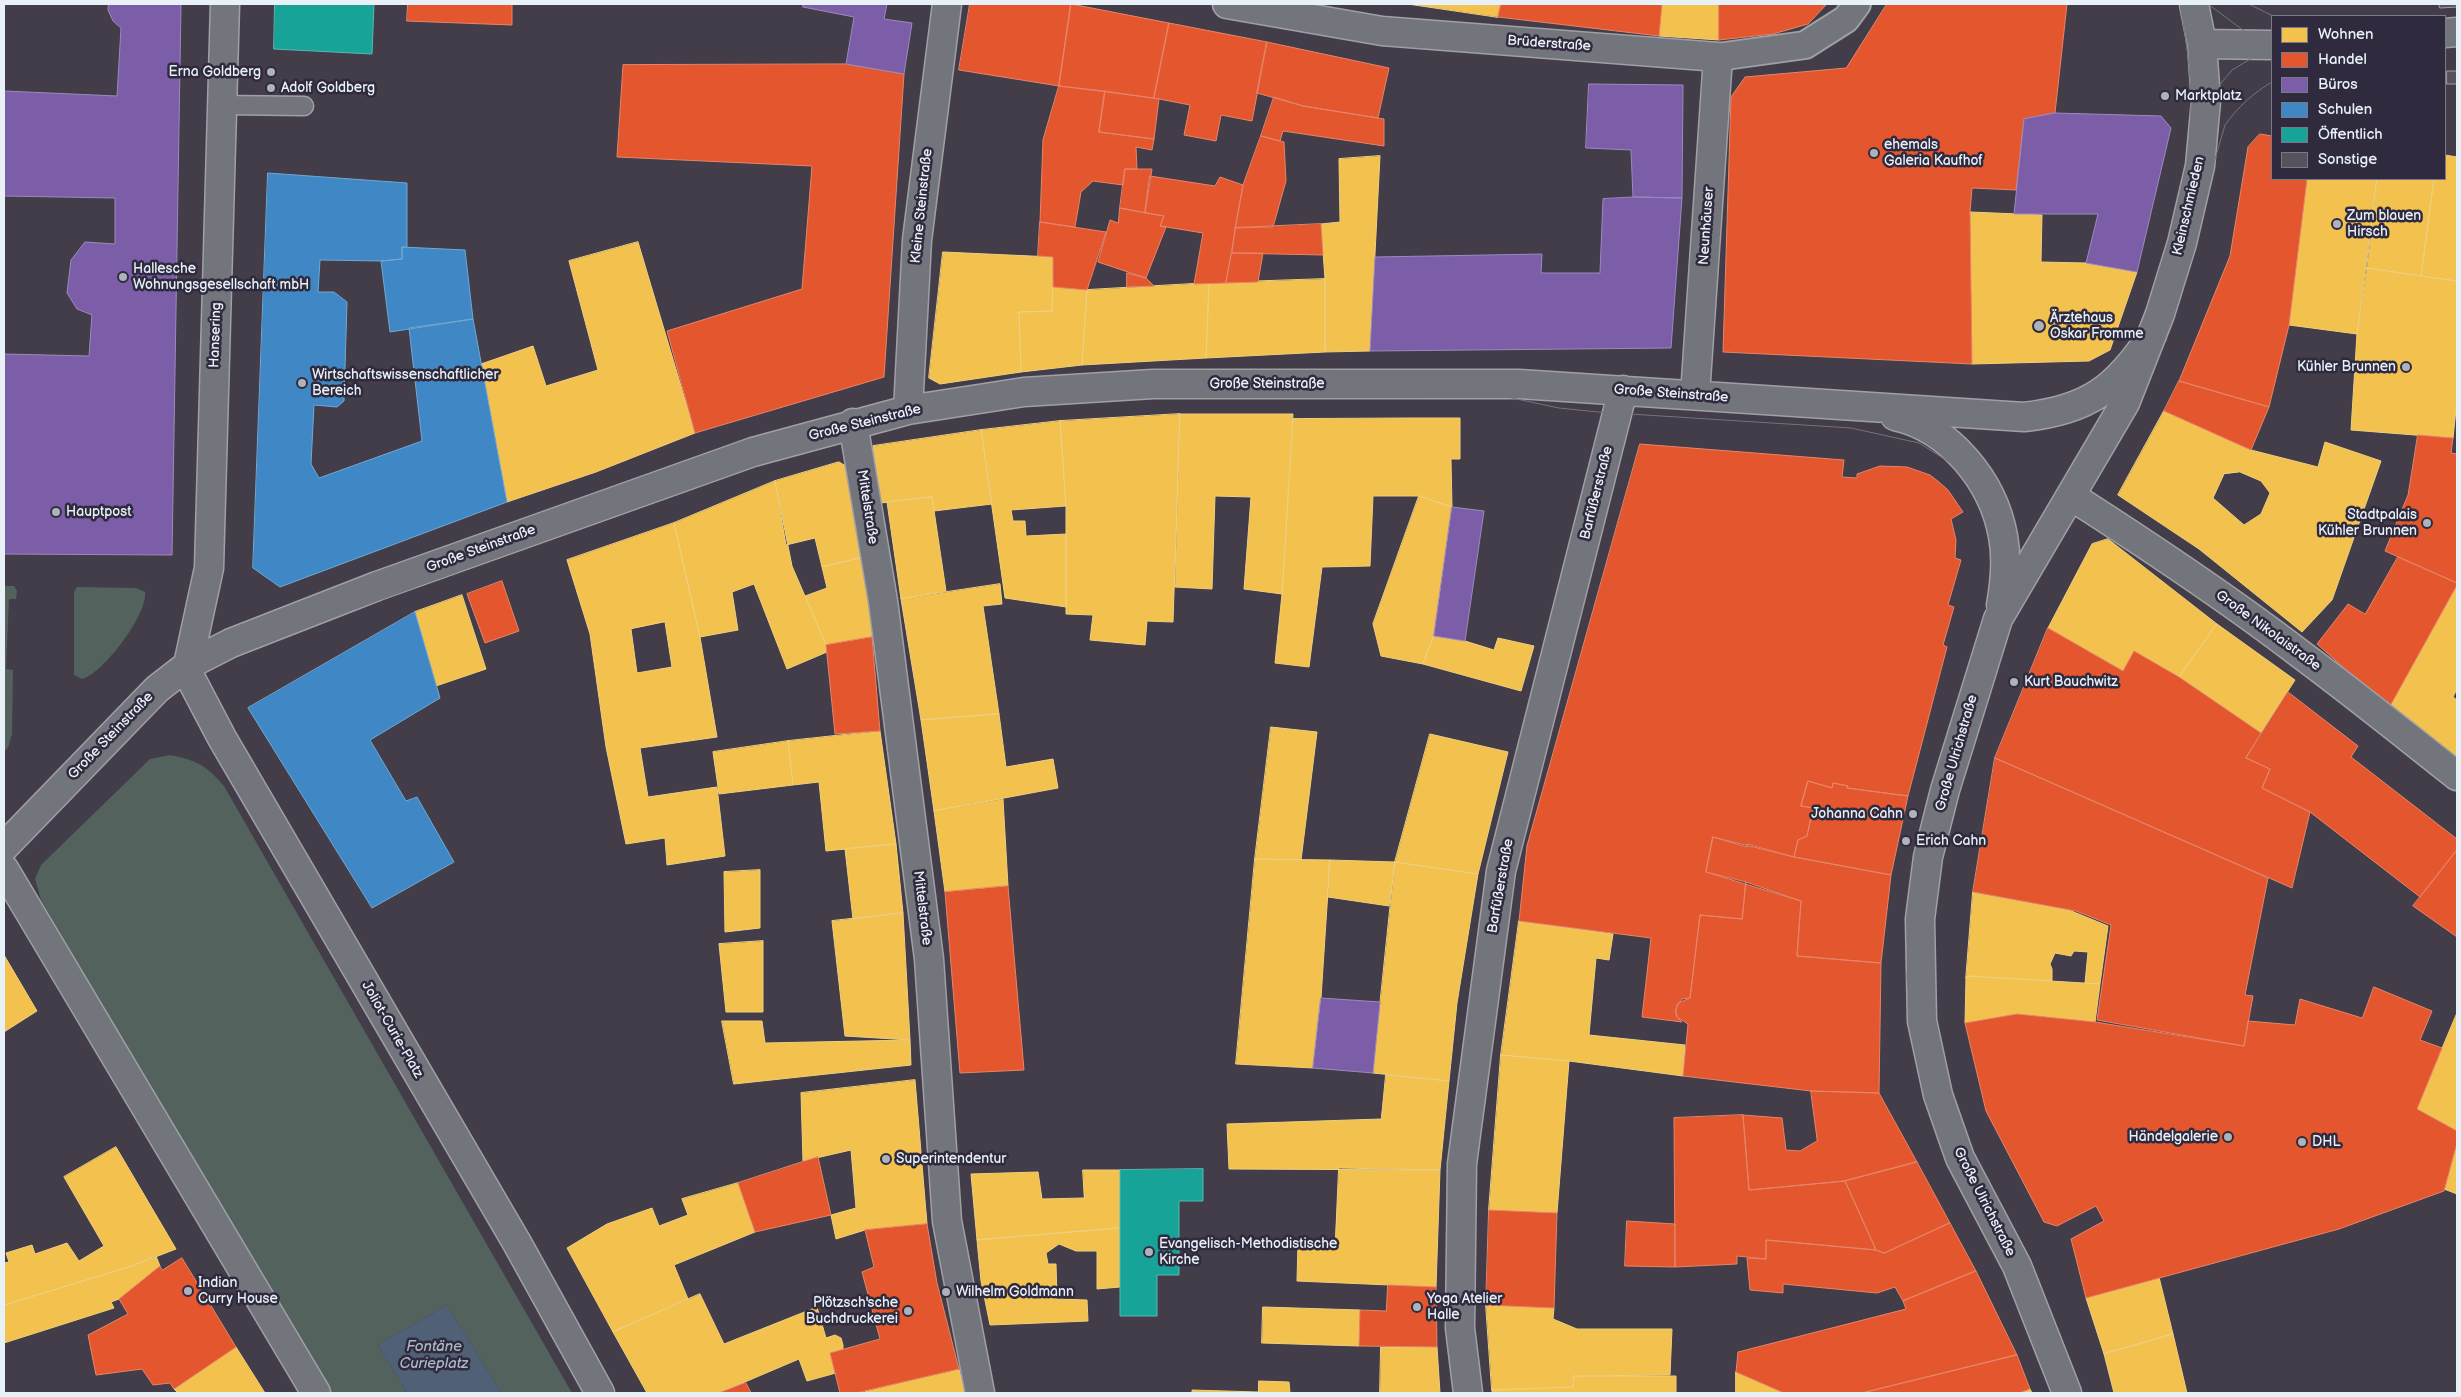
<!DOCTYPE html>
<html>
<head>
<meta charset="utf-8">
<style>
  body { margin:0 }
  #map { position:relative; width:2461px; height:1397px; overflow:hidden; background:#423d48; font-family:"Balsamiq Sans",sans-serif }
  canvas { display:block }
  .frame { position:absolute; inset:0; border:5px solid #e8f1f8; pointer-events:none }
  .legend { position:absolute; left:2271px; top:15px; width:175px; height:165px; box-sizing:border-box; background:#2f2a3d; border:1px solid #797a88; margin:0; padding:6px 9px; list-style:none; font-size:15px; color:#e8f1f8 }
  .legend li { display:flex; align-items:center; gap:10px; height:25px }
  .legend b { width:25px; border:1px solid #797a88 }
</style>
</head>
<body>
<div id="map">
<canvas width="2461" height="1397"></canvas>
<div class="frame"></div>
<ul class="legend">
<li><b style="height:14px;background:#f2c14e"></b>Wohnen</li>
<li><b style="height:14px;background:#e4572e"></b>Handel</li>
<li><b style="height:14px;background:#7b5ea7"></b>Büros</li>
<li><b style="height:14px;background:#3f88c5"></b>Schulen</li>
<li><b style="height:14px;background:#17a398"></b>Öffentlich</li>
<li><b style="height:14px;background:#56515b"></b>Sonstige</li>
</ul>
</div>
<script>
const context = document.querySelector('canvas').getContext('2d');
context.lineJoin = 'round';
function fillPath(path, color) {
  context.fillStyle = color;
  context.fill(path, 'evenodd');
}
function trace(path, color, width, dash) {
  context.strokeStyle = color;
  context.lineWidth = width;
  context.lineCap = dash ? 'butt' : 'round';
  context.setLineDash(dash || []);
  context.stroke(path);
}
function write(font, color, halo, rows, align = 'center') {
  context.font = font + ' "Balsamiq Sans",sans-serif';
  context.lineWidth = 5;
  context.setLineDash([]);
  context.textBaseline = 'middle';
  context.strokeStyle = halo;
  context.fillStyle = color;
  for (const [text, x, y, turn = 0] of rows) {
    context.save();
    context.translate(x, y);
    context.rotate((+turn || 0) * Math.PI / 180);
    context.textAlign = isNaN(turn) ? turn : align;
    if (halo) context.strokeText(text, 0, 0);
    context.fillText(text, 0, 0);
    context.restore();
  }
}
fillPath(new Path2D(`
  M4 586H14L17 591 16 599H9L6 669 13 670 12 734 8 748 4 751Z
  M77 587 136 588 145 592C148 614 103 674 82 679L74 675V592Z
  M170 755C196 760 206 765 224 786L572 1393H501L447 1305 378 1345 407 1393H330L277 1308 41 900 35 879 41 865 150 759Z`), '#53625d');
fillPath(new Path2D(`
  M447 1305 501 1393H407L378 1345Z`), '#506077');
const homes = new Path2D(`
  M1408 4H1501L1498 17Z
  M1662 4H1719V40L1659 36Z
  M2445 155 2457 157V281L2421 276 2434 179H2445Z
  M1380 156 1370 351 1325 352V279L1321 224 1340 222 1339 159Z
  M2307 179H2377L2357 334 2289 325Z
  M2377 179H2434L2421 276 2367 268Z
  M1970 212 2042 215 2041 262 2086 263 2137 272 2110 350 2089 361 1972 364Z
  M638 242 695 433 596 472 507 502 481 364 533 346 546 386 598 370 569 261Z
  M943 252 1053 257 1052 311 1019 312 1021 372 940 384 929 378Z
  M2367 268 2457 281V400L2453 438 2351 430 2357 334Z
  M1325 279V352L1206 358 1209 283Z
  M1209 283 1206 358 1082 365 1087 290Z
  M1053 287 1087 290 1082 365 1021 372 1019 312 1052 311Z
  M2164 411 2251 450 2318 467 2325 442 2381 461 2332 600 2302 632 2199 549 2118 495ZM2240 472 2261 481 2270 493 2261 514 2244 525 2213 498 2224 474Z
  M1180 414 1173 622 1147 621 1145 645 1090 640 1093 615 1066 614V506L1060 421Z
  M1180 414H1293L1282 594 1244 589 1251 497 1215 496 1212 589 1175 587Z
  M1407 418H1460V459H1451L1452 507 1419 496H1373L1370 566 1322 567 1309 667 1275 663 1282 594 1293 419Z
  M1060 421 1066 506 1011 510 1013 521H1025L1026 536 1066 534V607L1005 598 981 430Z
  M981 430 992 504 934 511 932 497 881 503 873 446Z
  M839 462 853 470 869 556 822 567 815 538 786 545 775 481Z
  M775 481 792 566 826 645 827 652 787 669 754 584 732 592 738 630 700 637 674 523Z
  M1419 496 1452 507 1434 636 1423 664 1381 656 1373 624Z
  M932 497 946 591 901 599 887 502Z
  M674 523 700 637 717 737 640 748 648 797 717 787 725 856 667 865 665 838 626 844 606 747 590 634 567 560ZM665 622 672 667 637 673 631 629Z
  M2108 539 2217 624 2179 677 2134 651 2123 671 2048 628 2092 544Z
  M869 556 872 637 826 645 805 596 827 588 822 567Z
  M1000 584 1002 604 983 606 999 714 921 720 901 599Z
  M2457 585V689L2453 697 2457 700V763L2389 708Z
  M462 595 486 669 436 686 415 612Z
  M2217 624 2295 680 2261 733 2179 677Z
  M1434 636 1465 641 1494 650 1498 638 1534 646 1521 691 1423 664Z
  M999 714 1006 767 1053 759 1058 788 934 811 921 720Z
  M1271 727 1317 732 1301 860 1255 859Z
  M880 731 896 844 826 851 819 782 793 785 788 741Z
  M1430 734 1508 752 1478 874 1395 862Z
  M788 741 793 785 719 794 713 752Z
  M1003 799 1008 886 945 892 934 811Z
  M896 844 903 913 853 919 845 849Z
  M1255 859 1330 860 1321 998 1313 1068 1236 1064Z
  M1330 860 1395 862 1389 906 1328 897Z
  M1395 862 1478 874 1457 1003 1449 1081 1373 1073Z
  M760 870V928L725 932 724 872Z
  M1973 892 2069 910 2108 926 2100 984 2085 983 2088 952 2074 951 2071 956 2055 953 2050 964 2052 969V981L1968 976 1966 978Z
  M903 913 910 1040 845 1036 832 921Z
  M1519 921 1613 934 1609 960 1596 958 1589 1035 1685 1045 1683 1076 1569 1061 1501 1055Z
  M763 941V1012H726L719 944Z
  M4 955 37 1011 4 1032Z
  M1968 976 2100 984 2095 1022 2017 1014 1965 1023 1966 978Z
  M2457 1013V1131L2417 1109Z
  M722 1021H762L765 1043 910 1040 911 1065 734 1084Z
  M1501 1055 1569 1061 1557 1213 1489 1210Z
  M1386 1075 1449 1081 1440 1170 1229 1169 1227 1124 1381 1119Z
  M915 1080 927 1224 865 1230 836 1239 831 1215 856 1208 851 1150 803 1161 801 1093Z
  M2457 1143V1194L2444 1189Z
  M116 1147 176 1249 132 1266 4 1305V1263L9 1262 6 1253 32 1245 35 1254 67 1243 79 1261 104 1246 64 1177Z
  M1339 1168 1440 1170 1436 1287 1297 1281 1298 1242H1335Z
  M1083 1170H1120V1228L977 1240 971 1174 1038 1172 1042 1199 1084 1198Z
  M738 1183 755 1232 674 1265 688 1299 613 1332 567 1248 607 1224 652 1208 659 1226 688 1215 682 1199Z
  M1120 1228V1287L1097 1289V1251H1076L1059 1244 1046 1253 1048 1264H1056L1057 1299 1087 1300 1088 1321 990 1325 981 1281 977 1240Z
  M156 1256 160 1266 119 1299 111 1302 114 1308 4 1343V1305L132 1266Z
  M2159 1277 2173 1334 2104 1354 2086 1298Z
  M700 1294 724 1344 817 1307 826 1338 835 1335 841 1338 843 1345V1349L830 1353 836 1373 807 1381 799 1359 719 1393H647L613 1332Z
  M1486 1305 1554 1308 1553 1319 1577 1329H1672L1670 1375 1574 1376 1573 1387 1492 1390Z
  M1263 1307 1360 1310 1359 1346 1262 1343Z
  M2173 1334 2187 1393H2114L2104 1354Z
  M236 1347 265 1393H178L174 1389Z
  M1381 1347H1437L1440 1393H1380Z
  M959 1369 965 1393H866L865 1391Z
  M1736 1372 1784 1392V1393H1736Z
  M1574 1376H1676V1393H1492V1390L1573 1387Z
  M1259 1381 1289 1382 1290 1393H1192V1390L1258 1392Z
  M2030 1389 2032 1393H2019Z`);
fillPath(homes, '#f2c14e');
trace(homes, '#efcf81', 1);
const shops = new Path2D(`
  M408 4H512V25L407 21Z
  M970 4H1071L1059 86 959 70Z
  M1071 4 1169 23 1154 98 1059 86Z
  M1501 4H1662L1659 36 1498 17Z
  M1719 4H1827L1808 24 1773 34 1719 40Z
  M1887 4H2067L2055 113 2024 119 2016 190 1972 188 1970 212 1972 364 1723 352 1731 97 1745 77 1846 68Z
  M1169 23 1267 42 1252 121 1221 115 1216 141 1184 135 1190 105 1154 98Z
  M1267 42 1389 68 1378 118 1303 106 1257 93Z
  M846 64 904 74 884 377 695 433 667 331 802 289 812 166 617 157 623 65Z
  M1059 86 1105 91 1099 132 1154 139 1152 150 1136 147 1137 169H1125L1123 185 1093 181 1081 192 1075 227 1040 222 1043 140Z
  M1105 91 1159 99 1154 139 1099 132Z
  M1274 97 1303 106 1384 119V146L1283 131 1280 141 1261 136Z
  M2260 134 2272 136V179H2307L2289 325 2269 407 2179 381 2230 256 2248 147Z
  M1261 136 1284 142 1286 181 1273 227 1235 228 1243 185Z
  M1125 169H1152L1145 213 1120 208Z
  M1150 176 1215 186 1220 177 1243 185 1226 283 1194 284 1203 233 1160 226 1164 216 1145 213Z
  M1120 208 1164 216 1160 226 1166 227 1146 278 1098 262 1110 220 1118 223Z
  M1040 222 1106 232 1087 290 1053 287V257L1038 256Z
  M1321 224 1323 255 1232 253 1235 228Z
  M1232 253H1263L1258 282 1226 283Z
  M1127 273 1146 278 1154 286 1127 287Z
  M2179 381 2269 407 2251 450 2164 411Z
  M2418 435 2453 438 2451 453 2457 454V583L2385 551 2408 495Z
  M1640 444 1844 460 1842 477 1857 478V474L1880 466 1907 467 1930 475 1939 482 1948 490 1963 512 1951 519 1956 540 1955 558 1961 560 1948 605 1954 607 1943 645 1947 647 1908 796 1847 788 1848 786 1833 783 1832 788 1808 781 1801 806 1813 808 1807 836 1798 840 1794 857 1713 837 1706 872 1746 882 1742 919 1700 915 1690 998 1682 999 1676 1008 1677 1017 1682 1022 1642 1017 1651 938 1519 921 1527 846Z
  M2398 557 2457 583V585L2389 708 2317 644 2348 604 2365 614Z
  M502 581 519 631 485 643 467 594Z
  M2048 628 2123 671 2134 651 2179 677 2261 733 2246 758 2270 769 2262 788 2310 812 2292 888 1995 758Z
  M872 637 880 731 835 734 826 645Z
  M2288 692 2358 746 2351 757 2457 839V850L2420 897 2310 812 2262 788 2270 769 2246 758Z
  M1995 758 2268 878 2245 995 2253 996 2244 1046 2097 1020 2111 925 2076 911 1973 892Z
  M1808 781 1832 788 1833 783 1848 786 1847 788 1908 796 1891 875 1794 857 1798 840 1807 836 1813 808 1801 806Z
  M1713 837 1747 847V844L1794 857 1891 875 1881 963 1797 956 1801 901 1706 872Z
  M2457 850V937L2413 906Z
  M1746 882 1801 901 1797 956 1881 963 1879 1093 1811 1091 1683 1076 1688 1024 1677 1017 1675 1012 1678 1003 1690 998 1700 915 1742 919Z
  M1008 886 1024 1070 960 1073 945 892Z
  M2374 987 2432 1011 2420 1040 2442 1048 2417 1109 2457 1131V1143L2444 1191 2339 1229 2086 1298 2071 1239 2104 1221 2096 1206 2057 1226 2044 1222 1986 1111 1965 1023 2017 1014 2095 1022 2244 1046 2248 1021 2295 1025 2300 999 2362 1018Z
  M1811 1091 1879 1093 1917 1162 1845 1181 1749 1190 1743 1115 1782 1118 1786 1150 1800 1151 1817 1141Z
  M1743 1115 1749 1190 1845 1181 1876 1250 1766 1240V1259L1737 1256V1264L1675 1267 1674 1118Z
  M818 1157 831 1215 755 1232 738 1183Z
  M1917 1162 1950 1223 1884 1253 1876 1250 1845 1181Z
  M1489 1210 1557 1213 1554 1308 1486 1305Z
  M1627 1221 1675 1224V1267L1625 1266Z
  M1950 1223 1976 1271 1903 1301 1895 1287 1877 1293 1783 1284V1293L1750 1290 1747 1258 1766 1259V1240L1876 1250 1884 1253Z
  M927 1224 937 1283 959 1369 856 1393H840L830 1353 880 1339 862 1272 874 1267 865 1230Z
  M182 1258 236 1347 174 1389 170 1383 153 1385 142 1369 96 1375 88 1335 128 1314 119 1299 160 1266 162 1270Z
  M1976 1271 2017 1355 1862 1393H1784L1736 1372 1738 1352 1906 1309 1903 1301Z
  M1388 1285 1436 1287 1437 1347 1359 1346 1360 1310 1386 1311Z
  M2017 1355 2030 1389 2019 1393H1862Z
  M746 1383 751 1393H719Z`);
fillPath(shops, '#e4572e');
trace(shops, '#e5856b', 1);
const offices = new Path2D(`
  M109 4H181L172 555 4 554V354L89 356 92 315 77 309 67 293 71 260 85 242 115 244V198L4 196V91L117 96 121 28 113 21 108 10Z
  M803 4H887L884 19 912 23 904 74 846 64 854 17 803 7Z
  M1589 84 1683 85 1682 198 1633 197 1631 150 1586 148Z
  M2055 113 2161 116 2171 128 2137 272 2086 263 2098 214H2014L2024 119Z
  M1633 197 1682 198 1671 348 1370 351 1375 257 1542 254 1541 273H1600L1603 199Z
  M1452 507 1484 511 1465 641 1434 636Z
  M1321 998 1380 1002 1373 1073 1313 1068Z`);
fillPath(offices, '#7b5ea7');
trace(offices, '#9c8abf', 1);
const schools = new Path2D(`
  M268 173 407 183V247H402V259L381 261 320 260 318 292H334L347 302 344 401 337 407 314 405 311 464 319 478 422 441 409 328 473 319 507 502 280 587 253 568Z
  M402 247 465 250 473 319 390 332 381 261 402 259Z
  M415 612 440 698 370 740 406 801 417 797 454 862 372 908 248 708Z`);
fillPath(schools, '#3f88c5');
trace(schools, '#72a8d4', 1);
const public = new Path2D(`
  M275 4H374L372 54 274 49Z
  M1203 1169V1201H1179V1275H1157V1316H1120V1170Z`);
fillPath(public, '#17a398');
trace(public, '#56bab5', 1);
const building = new Path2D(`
  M2439 4H2457V7L2440 8Z
  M2447 71H2457V84H2447Z`);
fillPath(building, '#56515b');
trace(building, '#a09fa6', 1);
const service = new Path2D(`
  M223 105 304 106`);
const pedestrian = new Path2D(`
  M1718 57 1805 45 1846 19 1857 4`);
const minor = new Path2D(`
  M1227 4 1382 31 1718 57 1695 395
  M2445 33 2457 32
  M2202 44 2272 45
  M908 410 917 240 947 4
  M1895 416C1950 428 1993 481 2003 536 2007 557 2005 583 2001 605
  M853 423 883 601 929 959 947 1221 980 1393
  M2071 496C2149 546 2226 597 2299 653 2353 693 2405 735 2457 776
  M188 665 231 643 377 586 753 452 908 410 1024 392 1153 384H1519L2024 417C2089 410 2117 388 2152 335
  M1468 1393 1460 1328 1462 1164 1501 871 1623 390
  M2067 1393 2017 1266 1960 1158 1938 1095 1922 1021 1920 919 1928 857 1945 790 1998 619 2125 403 2160 314 2182 243 2200 166 2206 101 2202 44 2194 4`);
const tertiary = new Path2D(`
  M225 4 209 568 188 665 190 677 222 738 517 1243 600 1393
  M4 847 157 689 188 665
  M4 869 316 1393`);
trace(service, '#a09fa6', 21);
trace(pedestrian, '#a09fa6', 30);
trace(minor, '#a09fa6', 31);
trace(tertiary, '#a09fa6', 31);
trace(service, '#73757c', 18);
trace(pedestrian, '#73757c', 26);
trace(minor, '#73757c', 28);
trace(tertiary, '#73757c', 28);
trace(new Path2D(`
  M2180 4C2187 46 2194 87 2190 130
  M2206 4C2215 52 2218 96 2214 145
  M2208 4 2251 36 2272 44
  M2249 4 2273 16
  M2445 23 2457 22
  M2445 44 2457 43
  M1507 397 1559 408 1598 412 1851 428 1919 443 1957 467 1980 502 1992 538 1993 576 1983 632 1953 728 1920 855 1910 921 1907 977 1918 1064 1937 1132 1971 1207 2030 1318 2058 1393
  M1889 404C1987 425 2032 516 2010 610
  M1989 621 2017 566 2107 414 2141 332 2154 293 2169 243 2198 119 2206 101 2232 70 2272 46
  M4 832 136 696 173 664 220 635 258 619 750 442 919 397 1023 383 1154 372 1518 375 2003 407C2072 404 2103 392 2141 332
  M4 857 55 809 158 705 190 677 233 653 757 463 922 418 1024 401 1155 390 1519 392 2023 428C2093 422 2121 392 2161 339
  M2077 1393 2049 1318 2025 1263 1972 1158 1948 1091 1938 1049 1931 974V931L1935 891 1953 797 1970 733 2004 637 2018 603 2135 403 2169 317 2225 125C2238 107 2253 93 2272 82`), '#75747a', 1);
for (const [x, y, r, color] of [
  [271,72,5,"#aeb2ba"],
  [271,88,5,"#aeb2ba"],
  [2165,96,5,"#aeb2ba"],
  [1874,153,5,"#aeb2ba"],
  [2337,224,5,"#aeb2ba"],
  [123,277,5,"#aeb2ba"],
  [2039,326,6,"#aeb2ba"],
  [2406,367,5,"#aeb2ba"],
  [302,383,5,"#aeb2ba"],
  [56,512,5,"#aeb2ba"],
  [2427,523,5,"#aeb2ba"],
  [2014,682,5,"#aeb2ba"],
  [1913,814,5,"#aeb2ba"],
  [1906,841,5,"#aeb2ba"],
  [2228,1137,5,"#aeb2ba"],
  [2302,1142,5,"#aeb2ba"],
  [886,1159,5,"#aeb2ba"],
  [1149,1252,5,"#aeb2ba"],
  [188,1291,5,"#aeb2ba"],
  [946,1292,5,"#aeb2ba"],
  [1417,1307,5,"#aeb2ba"],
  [908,1311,5,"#aeb2ba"]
]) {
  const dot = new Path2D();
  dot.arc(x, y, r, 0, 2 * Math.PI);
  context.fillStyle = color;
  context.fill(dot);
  trace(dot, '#2f2a3d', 2);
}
write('14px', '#e8f1f8', '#2f2a3d', [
  ["Brüderstraße",1549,44,4],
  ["Kleine Steinstraße",922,206,-84],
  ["Kleinschmieden",2189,206,-77],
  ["Neunhäuser",1707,226,-86],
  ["Hansering",216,335,-88],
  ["Große Steinstraße",1267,384],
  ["Große Steinstraße",1671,394,4],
  ["Große Steinstraße",865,423,-14],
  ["Barfüßerstraße",1597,493,-76],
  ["Mittelstraße",867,507,81],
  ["Große Steinstraße",481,549,-20],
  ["Große Nikolaistraße",2268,631,36],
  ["Große Steinstraße",111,736,-46],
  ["Große Ulrichstraße",1957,753,-74],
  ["Barfüßerstraße",1501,886,-80],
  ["Mittelstraße",922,908,83],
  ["Joliot-Curie-Platz",392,1030,60],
  ["Große Ulrichstraße",1984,1202,63]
]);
write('14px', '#e8f1f8', '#2f2a3d', [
  ["Erna Goldberg",261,72,"right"],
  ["Adolf Goldberg",281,88],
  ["Marktplatz",2175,96],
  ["ehemals",1884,145],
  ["Galeria Kaufhof",1884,161],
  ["Zum blauen",2347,216],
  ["Hirsch",2347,232],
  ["Hallesche",133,269],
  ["Wohnungsgesellschaft mbH",133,285],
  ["Ärztehaus",2050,318],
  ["Oskar Fromme",2050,334],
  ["Kühler Brunnen",2396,367,"right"],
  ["Wirtschaftswissenschaftlicher",312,375],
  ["Bereich",312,391],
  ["Hauptpost",66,512],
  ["Stadtpalais",2417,515,"right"],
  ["Kühler Brunnen",2417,531,"right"],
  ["Kurt Bauchwitz",2024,682],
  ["Johanna Cahn",1903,814,"right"],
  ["Erich Cahn",1916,841],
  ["Händelgalerie",2218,1137,"right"],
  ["DHL",2312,1142],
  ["Superintendentur",896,1159],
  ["Evangelisch-Methodistische",1159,1244],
  ["Kirche",1159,1260],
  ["Indian",198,1283],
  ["Curry House",198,1299],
  ["Wilhelm Goldmann",956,1292],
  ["Yoga Atelier",1427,1299],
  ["Halle",1427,1315],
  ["Plötzsch'sche",898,1303,"right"],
  ["Buchdruckerei",898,1319,"right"]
], 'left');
write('italic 15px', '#acb8c6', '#2f2a3d', [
  ["Fontäne",434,1347],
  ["Curieplatz",434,1364]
]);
</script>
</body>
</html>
